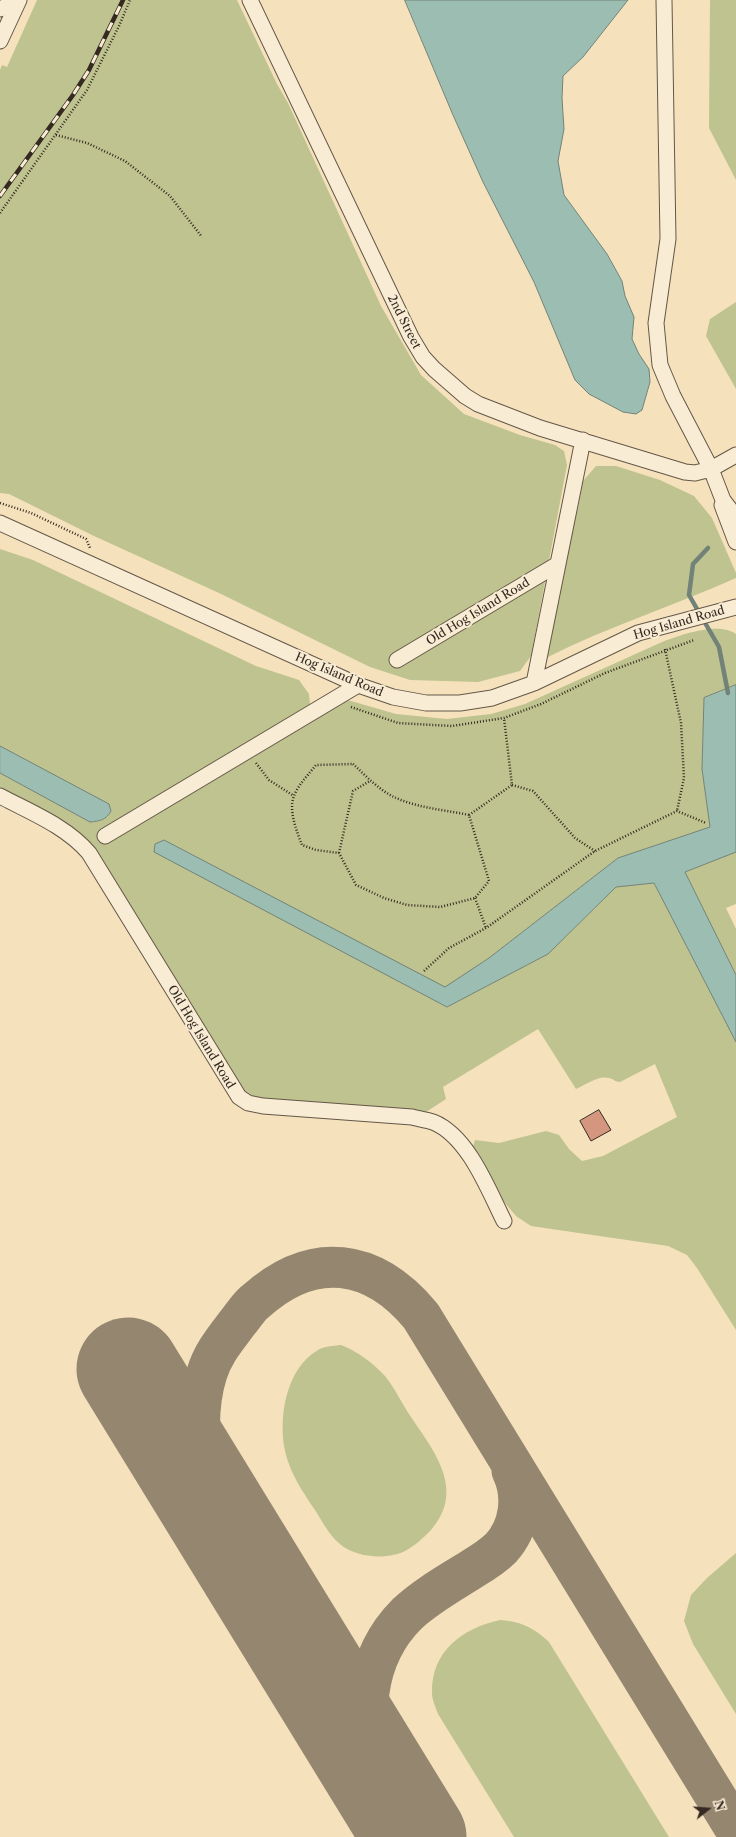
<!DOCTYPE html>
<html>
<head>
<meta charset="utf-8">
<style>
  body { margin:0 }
  #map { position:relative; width:736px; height:1837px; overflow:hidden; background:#f5e2bd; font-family:"Libre Caslon Text",serif }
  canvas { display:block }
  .north { position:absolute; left:688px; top:1789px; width:40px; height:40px; -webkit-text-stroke:3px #f8ecd4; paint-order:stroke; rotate:73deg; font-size:11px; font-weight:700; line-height:16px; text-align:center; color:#352921 }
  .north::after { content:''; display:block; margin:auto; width:14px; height:18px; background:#352921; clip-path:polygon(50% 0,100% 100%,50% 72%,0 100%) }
</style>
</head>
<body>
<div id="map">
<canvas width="736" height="1837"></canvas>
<div class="north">N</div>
</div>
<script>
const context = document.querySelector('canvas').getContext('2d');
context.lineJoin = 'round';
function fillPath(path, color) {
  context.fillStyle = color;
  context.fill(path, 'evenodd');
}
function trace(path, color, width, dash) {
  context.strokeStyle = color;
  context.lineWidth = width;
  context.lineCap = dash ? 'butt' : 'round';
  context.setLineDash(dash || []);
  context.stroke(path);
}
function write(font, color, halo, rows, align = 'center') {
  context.font = font + ' "Libre Caslon Text",serif';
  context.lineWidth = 4;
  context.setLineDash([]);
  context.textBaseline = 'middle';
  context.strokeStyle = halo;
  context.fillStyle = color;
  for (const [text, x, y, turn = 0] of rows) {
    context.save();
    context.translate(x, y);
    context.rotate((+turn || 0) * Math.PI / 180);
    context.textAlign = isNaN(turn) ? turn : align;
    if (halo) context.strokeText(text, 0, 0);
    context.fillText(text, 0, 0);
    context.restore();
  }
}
fillPath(new Path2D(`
  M37 0H237L277 84 288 103 381 306 421 375 464 414 520 435 555 445 564 451 567 465 531 656 520 671 478 682 410 680 370 667 219 593 94 536 9 494 0 493V70L2 65 7 67Z
  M710 0H736V180L709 128Z
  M736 302V389L706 336 710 319Z
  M596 466H616L660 480 694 496 712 518 736 573V578C673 606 607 627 546 658L558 582 578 508 583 481Z
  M0 549 33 560 256 666 299 680 309 694 310 704 98 833 104 843 344 699 396 714 447 719 491 714 525 704 662 642C680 635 719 621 736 634V685L704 698 702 769 710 827 618 858 489 958 445 988 164 840 155 844 154 851 447 1007 548 954 616 887 654 883 736 1042V1330L697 1268 687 1255 668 1246 531 1226 516 1216 495 1191 472 1150 475 1140 499 1143 546 1131 559 1135 569 1149 582 1161 603 1156 677 1117 655 1064 620 1082C615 1082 614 1079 609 1078 599 1075 585 1085 576 1089L538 1029 443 1087 446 1099 426 1112 257 1098 243 1092 87 842 0 795V773L90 822C100 821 106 820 111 811L108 804 0 746Z
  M736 852V904L726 908 736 929V975L685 872Z
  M341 1345C357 1351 373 1363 385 1376 395 1388 402 1404 411 1417 434 1451 466 1490 431 1530 422 1539 415 1546 403 1552 384 1560 355 1557 340 1544 329 1535 322 1521 315 1510 302 1491 290 1473 285 1451 278 1418 286 1368 318 1350 324 1346 333 1346 341 1345Z
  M736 1553V1714L693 1644 684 1621 691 1595 707 1578Z
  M500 1620C521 1621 534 1628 549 1642L669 1837H514L438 1714C436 1708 432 1700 432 1693 431 1651 463 1628 500 1620Z`), '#bec38f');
const water = new Path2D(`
  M405 0H628L583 57 563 76 562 98 564 129 558 161 564 195 607 254 622 281 625 296 634 317 632 339 639 354 649 369 650 382 642 410 636 414 623 412 589 394 575 380 534 282 483 182 453 115Z
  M736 685V852L685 872 736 975V1042L654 883 616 887 548 954 447 1007 154 852 155 844 164 840 445 987 489 958 618 858 710 827 702 769 704 698Z
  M0 746 109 804 111 811C106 820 100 821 90 822L0 773Z`);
fillPath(water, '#9cbeb2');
trace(water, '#738278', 1);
trace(new Path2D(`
  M708 548 693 564 689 595 719 647 728 693`), '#738278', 4.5);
trace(new Path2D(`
  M209 1501C200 1460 194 1414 207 1373 213 1353 226 1338 238 1322 244 1315 249 1306 256 1301 313 1250 373 1258 421 1316L736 1830
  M401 1813C390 1791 376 1767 369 1744 365 1727 367 1708 369 1692 373 1662 385 1636 407 1614 426 1596 450 1583 472 1569 482 1563 493 1556 501 1548 520 1527 524 1496 512 1471`), '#95866f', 41);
trace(new Path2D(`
  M128 1369 415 1837`), '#95866f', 103);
const building = new Path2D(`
  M599 1110 611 1130 591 1141 580 1121Z`);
fillPath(building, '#d4967e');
trace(building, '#352921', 1);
const minor = new Path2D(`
  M250 0 411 337 423 357 434 369 465 396 478 404 540 428 685 472 695 473 711 469 736 455
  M664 0 668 239 656 323 660 365 673 396 711 469 723 500 736 517
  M0 9 19 0
  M0 41 19 0
  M722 505 736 542
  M0 523 358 685 393 697 426 703H460L492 698 534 683 638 633 736 607
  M397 660 558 564
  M534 683 583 440
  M0 796C30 812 66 826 89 853L239 1097 248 1103 263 1106 412 1117C419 1119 427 1120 433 1122 468 1136 488 1189 504 1221
  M105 836 358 685`);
trace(minor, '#655748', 17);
trace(new Path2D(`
  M56 135 87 143 125 161 170 196 202 237
  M0 213 87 90 119 26 130 0
  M0 503 31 513 86 539 90 548
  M665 649 681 723 684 778 677 811
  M351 707 398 723 452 726 504 718 541 704 605 673 694 640
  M256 763 269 780 294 796
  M353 764C366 776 380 791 396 798 419 808 445 810 469 815L489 881 475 898 440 907 407 905 384 898 356 885 339 853 316 850 302 845C297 832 288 810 294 796 298 785 309 774 316 765Z
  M512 785 533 791 575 838 595 851
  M469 815 512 785 504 718
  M339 853 353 791 370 781
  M475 898 486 928
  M424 971 449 948 486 928 595 851 677 811 706 823`), '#352921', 2.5, [1, 2]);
trace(minor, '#f8ecd4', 15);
const rail = new Path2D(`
  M0 196 73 95 89 70 123 0`);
trace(rail, '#352921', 4.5);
trace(rail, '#f8ecd4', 3, [9]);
write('12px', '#352921', '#f8ecd4', [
  ["2nd Street",404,322,63],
  ["Old Hog Island Road",478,612,-31],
  ["Hog Island Road",679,623,-16],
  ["Hog Island Road",339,675,23],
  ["Old Hog Island Road",201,1037,59]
]);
</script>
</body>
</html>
